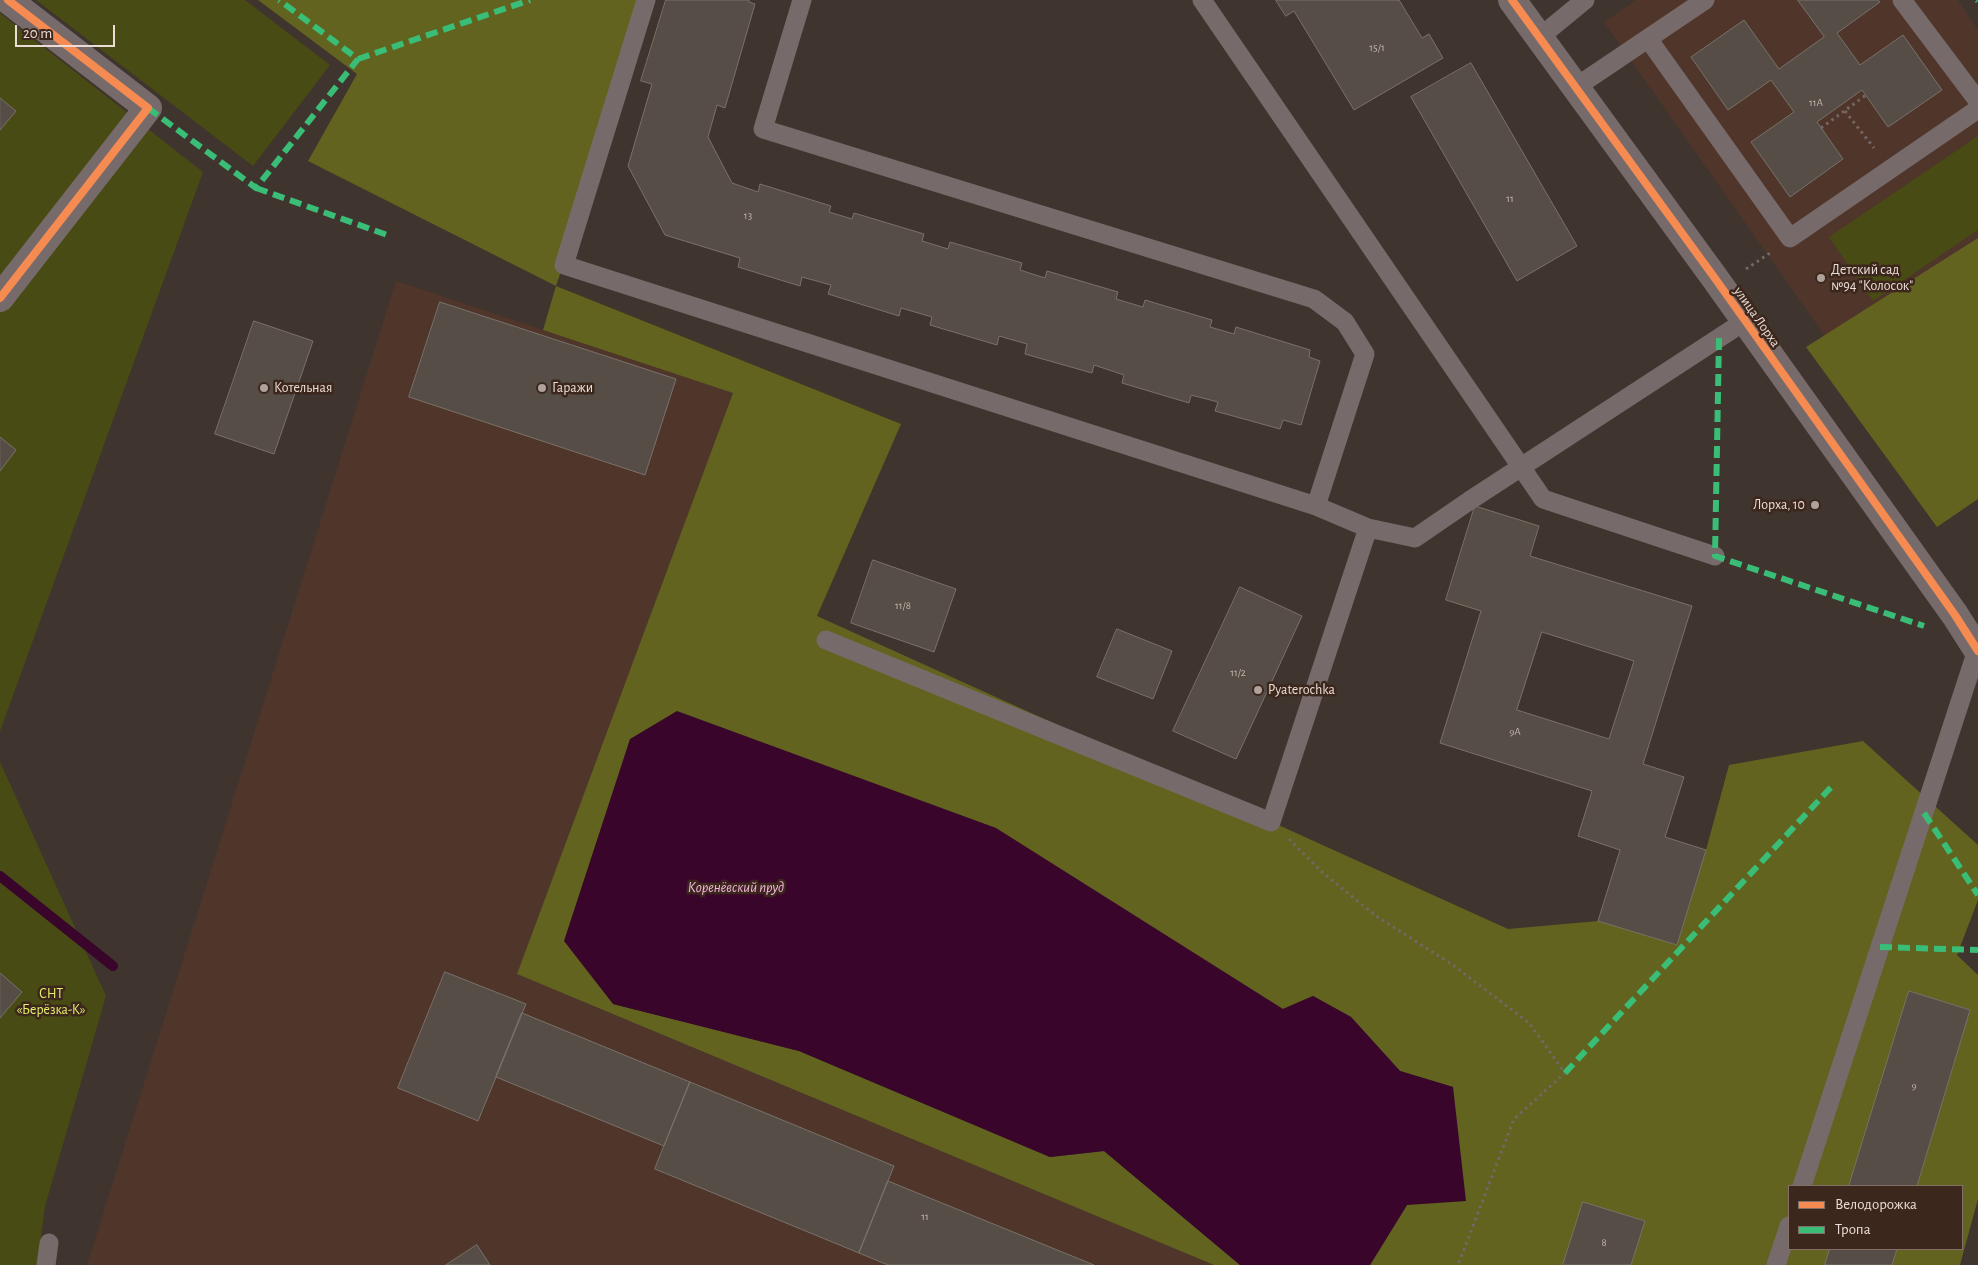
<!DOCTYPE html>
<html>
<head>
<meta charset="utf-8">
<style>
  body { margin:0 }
  #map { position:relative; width:1978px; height:1265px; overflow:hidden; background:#3f342e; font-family:"Alegreya Sans",sans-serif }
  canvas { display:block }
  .legend { position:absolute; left:1788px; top:1185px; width:175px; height:65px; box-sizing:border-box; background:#3c271d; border:1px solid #826f67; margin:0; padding:6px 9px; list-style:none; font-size:15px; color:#ebdcd6 }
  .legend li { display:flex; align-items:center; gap:10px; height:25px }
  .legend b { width:25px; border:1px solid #826f67 }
  .scale { position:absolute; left:15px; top:25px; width:100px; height:22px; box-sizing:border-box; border:2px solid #ebdcd6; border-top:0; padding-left:6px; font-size:15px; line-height:18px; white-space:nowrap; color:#ebdcd6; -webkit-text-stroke:4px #3c271d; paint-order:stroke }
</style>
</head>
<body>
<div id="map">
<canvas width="1978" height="1265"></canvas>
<ul class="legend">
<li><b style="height:6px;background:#f68b52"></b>Велодорожка</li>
<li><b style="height:6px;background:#3abd76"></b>Тропа</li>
</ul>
<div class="scale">20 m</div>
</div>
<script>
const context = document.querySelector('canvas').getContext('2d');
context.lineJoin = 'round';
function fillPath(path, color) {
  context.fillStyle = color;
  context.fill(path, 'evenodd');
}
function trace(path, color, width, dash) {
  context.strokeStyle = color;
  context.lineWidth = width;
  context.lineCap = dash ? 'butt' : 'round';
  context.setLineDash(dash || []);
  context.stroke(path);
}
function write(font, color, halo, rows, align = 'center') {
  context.font = font + ' "Alegreya Sans",sans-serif';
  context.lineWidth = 5;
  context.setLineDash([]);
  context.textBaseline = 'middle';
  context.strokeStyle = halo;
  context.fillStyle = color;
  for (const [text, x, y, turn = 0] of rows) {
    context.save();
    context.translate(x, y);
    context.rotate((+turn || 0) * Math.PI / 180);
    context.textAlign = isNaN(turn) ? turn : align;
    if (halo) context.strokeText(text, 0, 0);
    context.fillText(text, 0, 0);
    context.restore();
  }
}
fillPath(new Path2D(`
  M1636 0H1798L1824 37 1779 69 1744 20 1691 57 1771 80 1794 112 1751 142 1790 197 1843 160 1817 122 1862 90 1888 127 1941 90 1860 65 1837 33 1879 3 1878 0H1958L1978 30V136L1830 237 1873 301 1978 230V490L1948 511 1604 22Z
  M396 281 733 393 517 974 1214 1265H87Z`), '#50362a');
fillPath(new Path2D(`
  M36 0H245L330 65 253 166Z
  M0 13 203 172 0 731Z
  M1978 136V230L1873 301 1829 237Z
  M0 762 106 996 45 1206 37 1265H0Z`), '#494b14');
fillPath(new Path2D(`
  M258 0H651L556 286 901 424 817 616 1508 929 1598 921 1677 945 1706 850 1729 765 1863 741 1978 845V900L1957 955 1978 975V1199L1960 1265H1892L1897 1249H1962V1186H1917L1970 1010 1909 991 1849 1186H1789V1249H1830L1825 1265H1631L1644 1221 1583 1202 1563 1265H1370L1407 1205 1453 1087 1400 1071 1351 1017 1313 996 1283 1009 613 1004 799 1051 1050 1157 1104 1151 1240 1265H1214L517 974 733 393 543 330 556 286 308 161 357 74Z
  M1978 238V499L1937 527 1806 347Z`), '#61631f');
fillPath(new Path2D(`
  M677 711 996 828 1283 1009 1313 996 1351 1017 1400 1071 1453 1087 1466 1201 1407 1205 1370 1265H1240L1104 1151 1050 1157 799 1051 613 1004 564 941 630 739Z`), '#39052a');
trace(new Path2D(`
  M0 876 113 966`), '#39052a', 10);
const building = new Path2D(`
  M666 0H749V2L755 4 725 108 717 105 708 137 732 183 758 192 760 184 831 206 829 212 852 219 854 213 924 234 922 241 948 249 950 242 1022 263 1020 270 1045 278 1047 271 1118 292 1116 299 1143 307 1145 300 1212 320 1210 327 1234 334 1236 327 1310 350 1309 357 1320 361 1301 425 1283 420 1280 429 1215 411 1218 402 1191 395 1189 403 1122 383 1124 375 1094 365 1092 373 1025 354 1027 344 999 336 997 345 930 325 932 317 901 308 899 316 828 294 831 285 802 277 800 286 738 267 740 258 665 235 628 166 652 84 641 81Z
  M1276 0H1399L1422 38 1429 34 1443 58 1354 110 1294 11 1286 16Z
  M1798 0H1878L1880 2 1837 33 1860 65 1903 35 1942 90 1888 127 1862 90 1817 122 1843 159 1790 197 1751 142 1794 112 1771 80 1728 110 1691 57 1744 20 1779 69 1824 37Z
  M1471 63 1577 246 1517 281 1411 97Z
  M0 98 16 111 0 130Z
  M440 302 676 379 645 475 409 397Z
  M254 321 313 341 274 454 215 434Z
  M0 437 16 450 0 471Z
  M1475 506 1539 526 1530 556 1692 606 1643 764 1684 777 1665 837 1706 850 1677 945 1598 921 1620 850 1578 836 1592 791 1440 743 1481 611 1446 600ZM1542 632 1634 661 1609 739 1517 710Z
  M873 560 956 589 934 652 851 623Z
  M1240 587 1302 616 1236 759 1173 731Z
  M1117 629 1172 651 1153 699 1097 677Z
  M445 972 526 1004 478 1121 398 1088Z
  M0 973 22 992 0 1018Z
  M1909 991 1970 1010 1917 1186H1849Z
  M522 1013 690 1082 664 1146 496 1077Z
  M690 1082 894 1166 859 1253 655 1169Z
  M888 1181 1094 1265H888L859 1253Z
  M1583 1202 1645 1221 1631 1265H1563Z
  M477 1245 490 1265H446Z
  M1830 1249H1897L1892 1265H1825Z`);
fillPath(building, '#554d46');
trace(building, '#79726a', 1);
trace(new Path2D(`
  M1845 111 1874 148
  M1821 128 1866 95
  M1746 269 1770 253
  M1289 839 1322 872 1376 916 1453 965 1529 1023 1565 1073 1514 1119 1458 1265`), '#746866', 3, [2.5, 4]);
trace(new Path2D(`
  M646 0 564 265 1316 506 1368 528 1415 538 1469 501 1745 321
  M802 0 763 129 1314 299 1345 322 1365 354 1316 506
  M1202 0 1543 499 1715 556
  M1902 0 1978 101
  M1540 37 1585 0
  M1649 40 1790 238 1978 109
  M1576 87 1705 0
  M826 640 1271 822 1368 528
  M1802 1186 1977 650
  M46 1265 49 1243
  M1776 1265 1789 1226`), '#776a6a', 19);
trace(new Path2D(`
  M1512 0 1714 277 1955 615 1978 651
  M0 298 148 108 8 0`), '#776a6a', 28);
trace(new Path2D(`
  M1977 0 1978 1
  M358 59 530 0
  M148 108 256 188 358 59 279 0
  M256 188 390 236
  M1719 338 1715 556 1924 626
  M1924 813 1978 895
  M1880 947 1978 950
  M1565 1073 1834 784`), '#3abd76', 6, [12, 6]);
trace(new Path2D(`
  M1512 0 1714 277 1955 615 1978 651
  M0 298 148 108 8 0`), '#f68b52', 8);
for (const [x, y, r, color] of [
  [1821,278,5,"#afa19b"],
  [264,388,5,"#afa19b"],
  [542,388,5,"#afa19b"],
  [1815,505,5,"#afa19b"],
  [1258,690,5,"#afa19b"]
]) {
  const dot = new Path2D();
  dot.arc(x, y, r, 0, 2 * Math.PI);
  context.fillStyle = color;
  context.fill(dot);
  trace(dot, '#3c271d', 2);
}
write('11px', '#c6b8b2', null, [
  ["15/1",1377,48],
  ["11А",1816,103],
  ["11",1510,199],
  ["13",748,216],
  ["11/8",903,606],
  ["11/2",1238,673],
  ["9А",1515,732],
  ["9",1914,1086],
  ["11",925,1217],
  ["8",1604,1243]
]);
write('14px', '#ebdcd6', '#3c271d', [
  ["Детский сад",1831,270],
  ["№94 \"Колосок\"",1831,286],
  ["Котельная",274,388],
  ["Гаражи",552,388],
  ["Лорха, 10",1805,505,"right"],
  ["Pyaterochka",1268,690]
], 'left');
write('14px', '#ebdcd6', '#3c271d', [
  ["улица Лорха",1757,317,55]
]);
write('14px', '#e5ee6c', '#3c271d', [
  ["СНТ",51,994],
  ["«Берёзка-К»",51,1010]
]);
write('italic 15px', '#f6b4dd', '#3c271d', [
  ["Коренёвский пруд",736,887]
]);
</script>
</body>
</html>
